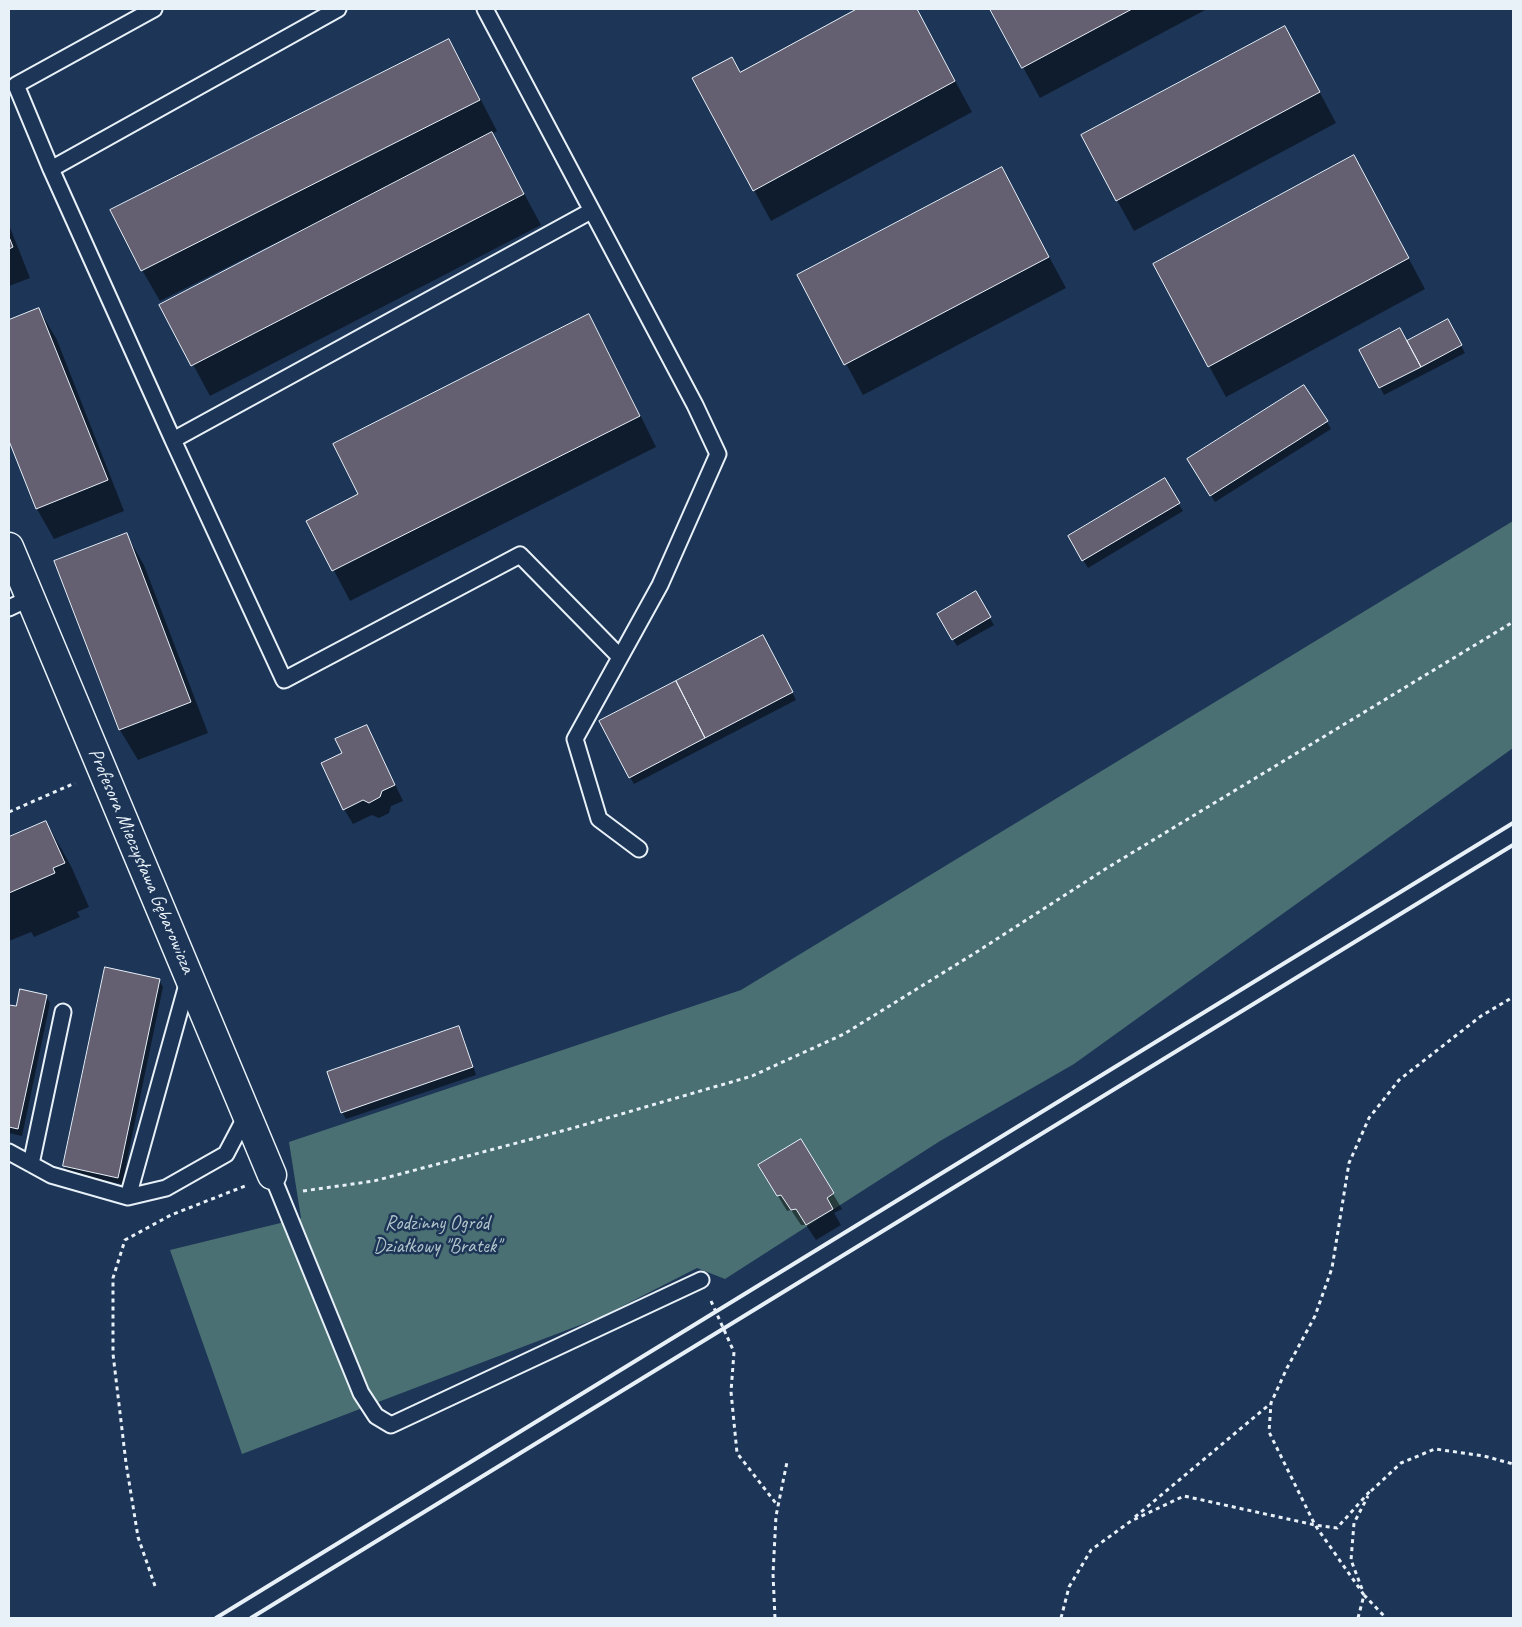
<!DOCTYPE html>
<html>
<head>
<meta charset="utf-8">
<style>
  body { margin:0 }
  #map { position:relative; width:1522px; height:1627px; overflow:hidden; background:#1d3557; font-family:Caveat,sans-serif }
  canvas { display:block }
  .frame { position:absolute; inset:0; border:10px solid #e8f1f8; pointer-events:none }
</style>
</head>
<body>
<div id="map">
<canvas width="1522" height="1627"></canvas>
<div class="frame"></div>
</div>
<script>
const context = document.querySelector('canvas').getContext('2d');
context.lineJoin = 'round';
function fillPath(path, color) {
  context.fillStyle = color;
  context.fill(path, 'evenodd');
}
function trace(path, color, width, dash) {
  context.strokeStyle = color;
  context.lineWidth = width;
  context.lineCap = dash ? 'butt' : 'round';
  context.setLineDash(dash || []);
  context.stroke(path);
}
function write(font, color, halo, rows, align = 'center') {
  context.font = font + ' Caveat,sans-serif';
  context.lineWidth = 5;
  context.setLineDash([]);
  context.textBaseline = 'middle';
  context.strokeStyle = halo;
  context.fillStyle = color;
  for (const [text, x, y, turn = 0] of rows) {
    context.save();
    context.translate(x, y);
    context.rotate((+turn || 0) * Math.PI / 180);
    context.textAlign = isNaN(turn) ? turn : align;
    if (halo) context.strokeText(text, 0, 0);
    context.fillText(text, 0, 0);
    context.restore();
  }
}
fillPath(new Path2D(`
  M1513 521V748L1074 1064 940 1141 725 1279 697 1268 601 1317 242 1454 170 1250 301 1218 289 1142 741 990Z`), '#4a7073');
fillPath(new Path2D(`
  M859 9H916L972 112 771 221 754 190 740 73Z
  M991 9H1207L1040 98Z
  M449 40 466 71 497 131 492 134 541 225 210 396 161 305 296 235 295 233 160 301 142 270Z
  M1302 59 1336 123 1134 231 1117 200Z
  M1001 168 1066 288 863 395 798 275Z
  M1371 188 1425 289 1226 397 1209 366Z
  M9 225 30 278 9 286Z
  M39 309 57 340 124 511 54 539 37 509 9 438V321Z
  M588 316 606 346 656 447 350 601 308 521 359 495Z
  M1448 321 1465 353 1384 395 1361 351 1407 343Z
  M1327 422 1331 429 1215 502 1193 467Z
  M1164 480 1183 511 1088 568 1069 537Z
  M126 534 144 565 208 733 138 760 120 730 56 562Z
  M975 593 994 625 957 646 938 614Z
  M767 644 796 700 634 784 630 777Z
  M367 726 375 742 403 801 391 806 389 813 379 818 372 815 353 824 344 809 343 754Z
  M46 822 71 866 89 907 77 912 80 917 34 937 31 932 9 941V839Z
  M159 980 163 987 122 1184 68 1173 64 1166Z
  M46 996 50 1003 22 1136 9 1133V1006L17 1008Z
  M458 1028 463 1035 476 1075 346 1119 342 1112Z
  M769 1181 833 1194 842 1209 834 1213 841 1225 816 1240 806 1225H801L791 1210 787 1211Z`), '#0007');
const building = new Path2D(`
  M857 9H917L955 81 753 191 692 78 732 57 740 72Z
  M990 9H1132L1022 68Z
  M1285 26 1320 92 1116 201 1081 135Z
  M449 39 480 100 141 271 110 210Z
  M492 132 524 194 191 366 159 305Z
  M1354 155 1409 258 1208 367 1153 264Z
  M1002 167 1049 257 844 365 797 275Z
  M9 237 13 247 9 249Z
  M39 308 108 480 36 509 9 441V320Z
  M589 314 640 416 332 571 306 521 358 494 333 444Z
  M1448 319 1462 345 1421 367 1407 341Z
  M1400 328 1421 367 1379 388 1359 350Z
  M1304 385 1328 421 1210 496 1187 459Z
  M1165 478 1180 503 1082 561 1068 536Z
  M127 533 191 702 119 730 54 561Z
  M976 591 991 617 952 640 937 614Z
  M763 635 793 692 705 738 676 681Z
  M676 681 705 738 629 778 599 721Z
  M367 725 395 785 382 791 380 797 369 803 363 800 343 810 321 763 342 753 335 739Z
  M46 821 65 863 53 868 55 873 9 893V837Z
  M105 967 160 979 118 1178 63 1166Z
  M20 989 47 995 18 1129 9 1127V1005L16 1006Z
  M459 1026 473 1067 341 1113 327 1072Z
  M801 1139 834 1193 827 1198 833 1209 806 1225 796 1209 791 1210 781 1195 777 1196 758 1165Z`);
fillPath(building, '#645f71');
trace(building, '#e8f1f8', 1);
const lane = new Path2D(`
  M154 9 16 85 51 169 173 440
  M485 9 695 405 718 454 660 585 575 739 599 819 639 849
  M51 169 338 9
  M591 211 173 440 284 680 520 555 620 657
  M9 608 30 598
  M9 1152 51 1175 128 1197 166 1188 226 1154 247 1114
  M31 1164 63 1012
  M272 1175 361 1393 376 1416 391 1425 701 1280
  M128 1197 188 981`);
const street = new Path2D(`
  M9 547 272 1175`);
trace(lane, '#e8f1f8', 19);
trace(street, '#e8f1f8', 31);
trace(new Path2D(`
  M9 812 75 783
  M303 1191 374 1181 573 1128 752 1076 844 1034 975 953 1107 868 1513 622
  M711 1301 734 1352 731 1392 737 1453 778 1506
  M1371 1491 1401 1463 1435 1449 1484 1456 1513 1464
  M1135 1517 1270 1404
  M155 1586 138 1537 126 1463 113 1354V1278L125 1240 171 1215 245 1186
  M1362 1589 1351 1560 1354 1523 1368 1496
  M1364 1595 1386 1618
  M775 1618 773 1574 776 1516 787 1462
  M1061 1618 1069 1587 1091 1550 1131 1521 1184 1496 1315 1525 1337 1528 1371 1490
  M1358 1618 1364 1595 1315 1525 1269 1432 1271 1403 1287 1368 1315 1316 1332 1268 1349 1163 1369 1118 1399 1080 1481 1016 1513 997`), '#e8f1f8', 3, [4, 4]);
trace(lane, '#1d3557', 15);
trace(street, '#1d3557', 28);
trace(new Path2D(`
  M216 1618 1513 823
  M251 1618 1513 845`), '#e8f1f8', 4);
write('20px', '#e8f1f8', '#1d3557', [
  ["Profesora Mieczysława Gębarowicza",141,861,67]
]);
write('20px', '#b1c4c9', '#1d3557', [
  ["Rodzinny Ogród",437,1224],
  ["Działkowy \"Bratek\"",437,1247]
]);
</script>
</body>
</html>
